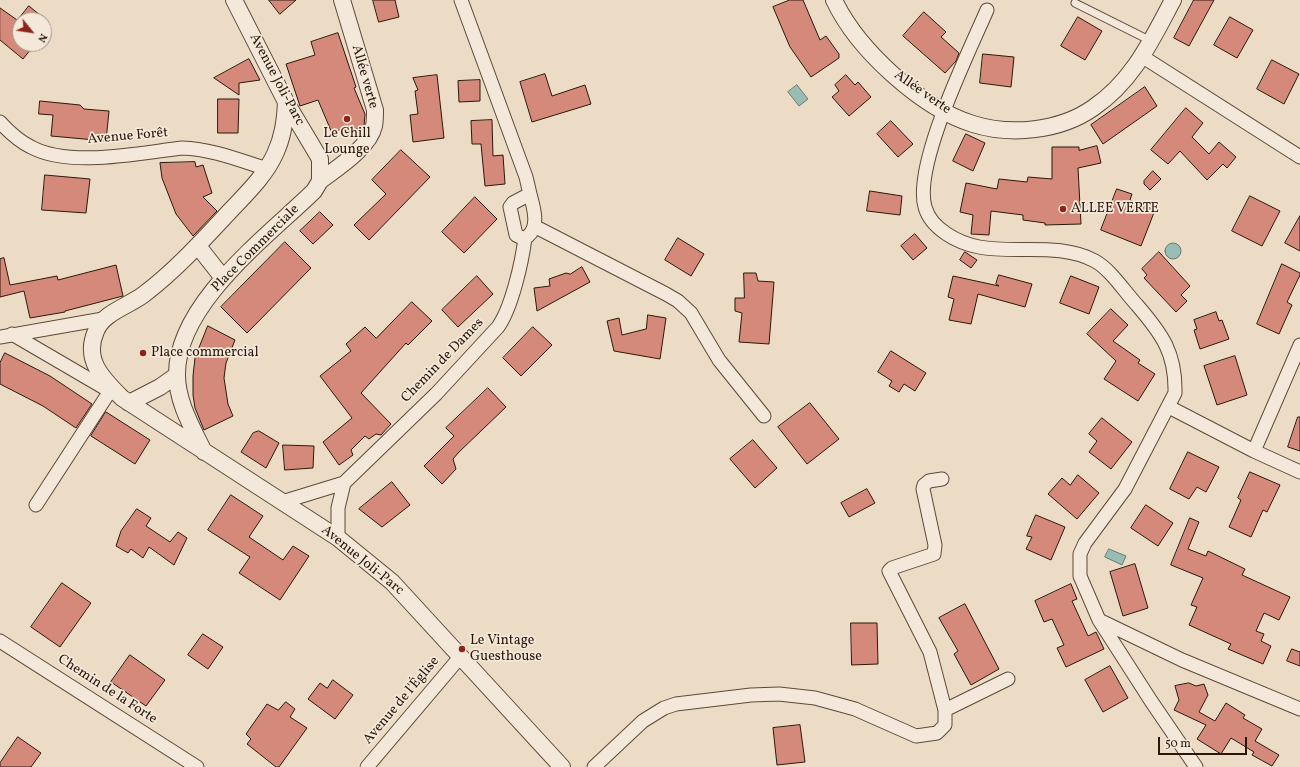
<!DOCTYPE html>
<html>
<head>
<meta charset="utf-8">
<style>
  body { margin:0 }
  #map { position:relative; width:1300px; height:767px; overflow:hidden; background:#eddcc5; font-family:Vollkorn,serif }
  canvas { display:block }
  .north { position:absolute; left:12px; top:12px; width:40px; height:40px; box-sizing:border-box; background:#f3e8d9; border:1px solid #a39587; border-radius:50%; rotate:120deg; font-size:11px; font-weight:700; line-height:16px; text-align:center; color:#2b180b }
  .north::after { content:''; display:block; margin:auto; width:14px; height:18px; background:#8f2418; clip-path:polygon(50% 0,100% 100%,50% 72%,0 100%) }
  .scale { position:absolute; left:1158px; top:737px; width:89px; height:18px; box-sizing:border-box; border:2px solid #2b180b; border-top:0; padding-left:5px; font-size:12px; line-height:14px; white-space:nowrap; color:#2b180b; -webkit-text-stroke:3px #f3e8d9; paint-order:stroke }
</style>
</head>
<body>
<div id="map">
<canvas width="1300" height="767"></canvas>
<div class="north">N</div>
<div class="scale">50 m</div>
</div>
<script>
const context = document.querySelector('canvas').getContext('2d');
context.lineJoin = 'round';
function fillPath(path, color) {
  context.fillStyle = color;
  context.fill(path, 'evenodd');
}
function trace(path, color, width, dash) {
  context.strokeStyle = color;
  context.lineWidth = width;
  context.lineCap = dash ? 'butt' : 'round';
  context.setLineDash(dash || []);
  context.stroke(path);
}
function write(font, color, halo, rows, align = 'center') {
  context.font = font + ' Vollkorn,serif';
  context.lineWidth = 3.5;
  context.setLineDash([]);
  context.textBaseline = 'middle';
  context.strokeStyle = halo;
  context.fillStyle = color;
  for (const [text, x, y, turn = 0] of rows) {
    context.save();
    context.translate(x, y);
    context.rotate((+turn || 0) * Math.PI / 180);
    context.textAlign = isNaN(turn) ? turn : align;
    if (halo) context.strokeText(text, 0, 0);
    context.fillText(text, 0, 0);
    context.restore();
  }
}
const water = new Path2D(`
  M797 85 808 99 799 106 788 92Z
  M1165 251a8 8 0 1 1 16 0a8 8 0 1 1-16 0Z
  M1109 549 1126 556 1122 565 1105 557Z`);
fillPath(water, '#99bcb4');
trace(water, '#6d7a70', 1);
const building = new Path2D(`
  M269 0H296L280 14Z
  M373 0H395L399 17 379 22Z
  M790 0H803L820 40 826 36 839 54V58L811 77 790 47 773 7Z
  M1194 0H1214L1189 46 1174 38Z
  M29 6 46 20H18Z
  M0 8 20 22V44H35L23 59 0 40Z
  M924 12 946 32 941 37 959 53 956 61 945 73 903 36Z
  M1078 17 1102 31 1085 60 1061 46Z
  M1230 17 1253 30 1237 58 1214 45Z
  M338 33 356 87 354 88 365 114 364 126 346 133 344 128 332 133 318 100 300 106 286 64 315 55 311 42Z
  M983 54 1014 57 1011 87 980 83Z
  M249 59 260 80 239 83V95L214 78Z
  M1272 60 1299 74 1284 104 1257 89Z
  M545 74 552 96 585 85 591 104 532 122 520 82Z
  M437 75 444 138 413 142 410 115 418 114 415 91 418 90 413 78Z
  M846 75 855 85 858 82 871 97 849 116 832 97 839 91 835 85Z
  M480 80V101L459 102 458 81Z
  M1145 87 1157 106 1103 144 1091 125Z
  M218 99H239L238 133H218Z
  M40 101 80 105 84 109 109 111 106 141 51 136 53 115 39 114Z
  M1186 108 1203 123 1192 137 1209 154 1219 142 1236 157 1227 168 1223 164 1207 180 1180 151 1168 164 1151 150Z
  M492 120 493 156 503 155 505 184 485 186 481 144H472L471 121Z
  M891 121 913 144 898 157 877 134Z
  M966 134 985 143 973 171 953 161Z
  M1097 146 1101 163 1078 168 1081 224 1045 225V223L1023 220V215L991 211 989 235 971 234 973 215 960 212 966 183 997 189 999 179 1027 182 1028 177 1052 179V147H1079V150Z
  M401 150 430 177 369 240 354 225 386 194 372 180Z
  M195 162 196 167 203 165 212 193 203 197 217 211 193 236 176 214 162 178 160 163Z
  M1153 171 1161 179 1150 190 1144 184V181Z
  M45 175 90 179 86 213 42 210Z
  M1117 189 1132 194 1130 200 1155 210 1141 246 1101 230Z
  M870 191 902 196 900 215 867 211Z
  M1250 196 1280 211 1262 246 1232 231Z
  M475 197 497 219 464 253 442 232Z
  M320 212 333 225 313 244 300 231Z
  M1300 216V251L1285 243Z
  M915 234 927 248 913 260 901 246Z
  M678 238 704 254 691 276 665 260Z
  M285 242 311 268 247 333 221 307Z
  M965 252 977 260 971 268 960 260Z
  M1159 252 1190 286 1181 295 1187 301 1176 312 1144 278 1147 275 1142 269Z
  M4 258 10 285 57 276 58 280 116 265 123 296 65 311V312L30 318 24 291 0 297V259Z
  M1282 264 1300 273V275L1287 302 1292 305 1279 334 1257 324Z
  M582 267 590 282 537 311 534 288 550 286 549 279 566 273 570 274Z
  M744 273H756L758 281 774 282 769 344 739 342 742 313 735 311V298H744Z
  M999 275 1032 284 1025 307 978 294 971 324 949 320 954 299 948 297 953 276 999 286 996 284Z
  M477 276 493 294 458 327 442 310Z
  M1071 276 1099 287 1089 314 1060 303Z
  M412 302 432 321 408 345 406 343 361 393 391 424 381 435 376 434 369 439 365 436 351 450 353 455 339 465 323 442 352 418 320 376 351 351 346 344 365 327 376 338Z
  M1111 309 1128 325 1113 341 1140 360 1138 363 1155 374 1138 401 1104 379 1116 361 1087 334Z
  M1216 312 1219 321 1222 320 1229 339 1200 349 1194 330 1197 329 1194 320Z
  M648 315 666 318 660 359 614 351 607 321 619 318 622 335 646 329Z
  M208 326 235 340 226 363 224 378 228 404 233 416 204 430 195 408 193 395V376L195 358Z
  M533 327 552 345 521 376 503 358Z
  M891 351 926 373 915 391 904 384 899 392 889 386 892 381 878 372Z
  M5 353 50 376 92 404 76 428 43 406 0 384V363Z
  M1235 356 1247 395 1217 405 1204 366Z
  M488 388 506 407 459 452 453 459 456 469 442 484 424 466 454 436 446 428Z
  M810 403 839 439 807 464 778 427Z
  M106 412 150 440 135 464 91 436Z
  M1298 417H1300V451L1288 447Z
  M1102 418 1132 442 1111 469 1089 452 1097 441 1089 434Z
  M259 431 279 443 266 468 241 452 253 433Z
  M753 440 777 468 755 488 730 459Z
  M283 445 314 446 313 468 285 470Z
  M1188 452 1219 467 1206 492 1197 487 1189 499 1170 489Z
  M1250 472 1280 485 1267 512 1263 510 1251 537 1229 527 1241 500 1238 498Z
  M1078 475 1099 493 1077 519 1048 494 1062 478 1070 485Z
  M392 482 410 505 382 527 359 509Z
  M867 489 875 503 849 517 841 503Z
  M231 495 263 516 249 537 283 560 293 546 309 556 280 600 239 573 250 557 208 530Z
  M1146 505 1173 523 1158 546 1131 528Z
  M137 509 151 518 146 526 170 542 178 532 187 538 174 565 149 547 143 558 131 549 128 553 116 546 121 531Z
  M1036 515 1065 527 1051 560 1026 549 1032 537 1027 536Z
  M1190 518 1199 522 1188 549 1206 556 1208 551 1245 569 1242 575 1290 597 1279 620 1264 613 1256 631 1264 634 1261 641 1271 646 1263 664 1228 649 1231 644 1189 625 1197 607 1191 605 1203 578 1171 565Z
  M1135 564 1148 608 1123 616 1110 572Z
  M62 583 91 603 60 647 31 627Z
  M1071 584 1077 599 1072 601 1088 636 1096 632 1104 649 1066 667 1057 648 1064 645 1052 619 1044 622 1035 601Z
  M965 604 999 669 971 685 954 654 958 651 939 618Z
  M851 623H877L878 664 852 665Z
  M203 634 223 647 208 669 188 655Z
  M1292 649 1300 652V666L1287 661Z
  M130 655 165 680 146 706 111 682Z
  M1110 666 1128 698 1103 712 1085 680Z
  M333 680 353 695 335 719 308 699 320 683 327 688Z
  M1189 683 1196 686 1204 684 1208 695 1199 712 1215 721 1226 703 1245 715 1243 718 1262 729 1255 741 1279 755 1272 766 1252 755 1254 752 1231 738 1221 754 1197 739 1206 725 1174 710 1179 700 1175 686Z
  M286 702 295 709 290 717 307 728 279 767H276L247 744 251 739 246 734 267 704 278 710Z
  M800 725 805 762 777 765 773 728Z
  M18 737 41 753 31 767H0V763Z`);
fillPath(building, '#d5897a');
trace(building, '#2b180b', 1);
const service = new Path2D(`
  M1075 3 1151 41`);
const minor = new Path2D(`
  M461 0 526 177 530 194
  M987 10C969 52 913 165 925 207 931 229 958 243 979 247 1016 254 1060 242 1095 261 1111 270 1124 291 1137 305 1162 334 1176 353 1175 393L1125 489 1085 543 1080 554V576L1099 620 1151 701 1196 767
  M1143 57 1300 157
  M0 122C9 132 19 141 31 147 70 168 139 153 182 148 212 149 239 160 267 169
  M530 194C533 206 540 226 528 236 524 239 521 238 516 235L510 207 513 203Z
  M534 226 666 294 678 301 691 313 719 360 764 416
  M12 334 113 393
  M0 337 103 319
  M1169 407 1254 451 1300 472
  M1254 451 1300 345
  M282 502 344 483 436 394 498 327C512 307 522 262 525 238
  M36 505 110 391
  M338 538V508L344 483
  M1099 620 1182 660 1300 709
  M0 641 197 767
  M945 710 1008 679
  M367 767 461 656
  M594 767 643 721 664 708 676 704 751 695 779 694 815 698 855 709 916 736 937 733 945 725V710L930 652 889 571 892 568 934 554 935 545 923 489 924 485 929 481 942 479`);
const tertiary = new Path2D(`
  M834 0C857 49 921 108 973 124 1011 136 1060 131 1093 108 1133 81 1151 41 1173 0
  M286 102C285 121 283 137 275 154 265 176 246 194 230 211 203 240 175 271 143 295 128 306 103 313 96 331 83 360 103 379 122 398L338 538 392 582 562 767
  M320 181C337 168 369 148 374 126 375 121 375 115 375 110L342 0
  M198 246 223 278
  M129 403 160 387 177 375
  M204 452C192 427 177 402 177 375 176 304 268 236 314 191L320 181V159L286 102 234 0`);
trace(service, '#5c493a', 9);
trace(minor, '#5c493a', 15);
trace(tertiary, '#5c493a', 18);
trace(service, '#f3e8d9', 7);
trace(minor, '#f3e8d9', 13);
trace(tertiary, '#f3e8d9', 16);
for (const [x, y, r, color] of [
  [347,119,4,"#8f2418"],
  [1063,209,4,"#8f2418"],
  [143,353,4,"#8f2418"],
  [462,649,4,"#8f2418"]
]) {
  const dot = new Path2D();
  dot.arc(x, y, r, 0, 2 * Math.PI);
  context.fillStyle = color;
  context.fill(dot);
  trace(dot, '#f3e8d9', 1.5);
}
write('14px', '#2b180b', '#f3e8d9', [
  ["Allée verte",364,77,74],
  ["Avenue Joli-Parc",276,80,62],
  ["Allée verte",922,93,35],
  ["Avenue Forêt",128,137,-5],
  ["Place Commerciale",256,249,-45],
  ["Chemin de Dames",443,361,-46],
  ["Avenue Joli-Parc",362,561,39],
  ["Chemin de la Forte",107,690,33],
  ["Avenue de l'Église",402,701,-50]
]);
write('14px', '#2b180b', '#f3e8d9', [
  ["Le Chill",347,134,"center"],
  ["Lounge",347,150,"center"],
  ["ALLEE VERTE",1071,209],
  ["Place commercial",151,353],
  ["Le Vintage",470,641],
  ["Guesthouse",470,657]
], 'left');
</script>
</body>
</html>
